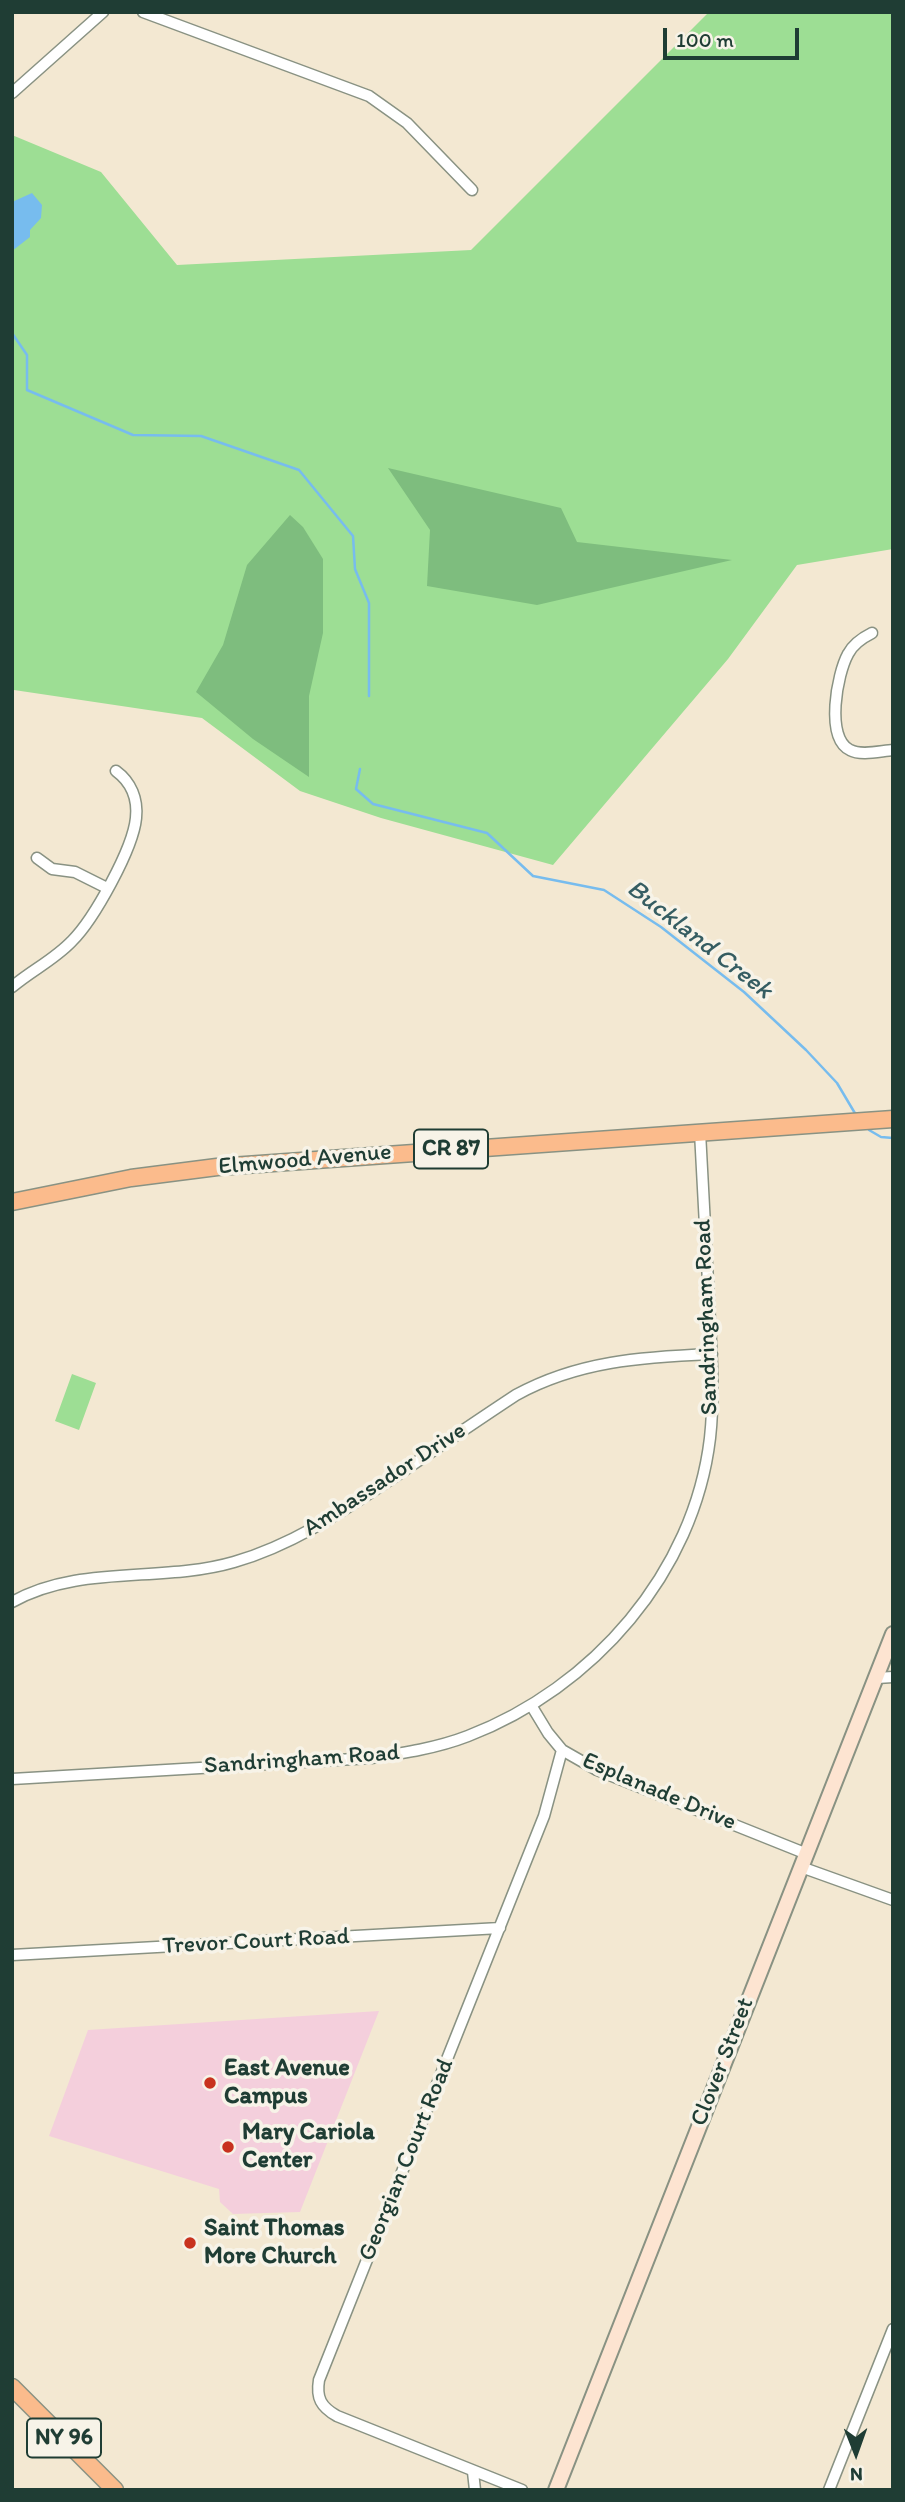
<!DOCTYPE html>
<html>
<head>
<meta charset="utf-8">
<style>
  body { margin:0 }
  #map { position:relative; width:905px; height:2502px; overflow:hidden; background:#f3e8d2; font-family:Itim,sans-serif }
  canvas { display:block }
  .frame { position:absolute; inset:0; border:14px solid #1f3d34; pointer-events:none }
  .north { position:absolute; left:821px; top:2418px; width:70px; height:70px; -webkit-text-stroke:5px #f7f3e8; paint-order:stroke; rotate:179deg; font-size:19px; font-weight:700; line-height:28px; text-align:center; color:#1f3d34 }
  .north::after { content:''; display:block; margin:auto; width:24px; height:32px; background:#1f3d34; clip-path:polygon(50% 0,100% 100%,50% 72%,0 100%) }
  .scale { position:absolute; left:663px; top:28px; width:136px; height:32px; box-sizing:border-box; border:4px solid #1f3d34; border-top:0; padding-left:9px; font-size:21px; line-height:24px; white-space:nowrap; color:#1f3d34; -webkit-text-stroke:5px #f7f3e8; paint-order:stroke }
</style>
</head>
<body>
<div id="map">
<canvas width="905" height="2502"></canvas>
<div class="frame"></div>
<div class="north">N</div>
<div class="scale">100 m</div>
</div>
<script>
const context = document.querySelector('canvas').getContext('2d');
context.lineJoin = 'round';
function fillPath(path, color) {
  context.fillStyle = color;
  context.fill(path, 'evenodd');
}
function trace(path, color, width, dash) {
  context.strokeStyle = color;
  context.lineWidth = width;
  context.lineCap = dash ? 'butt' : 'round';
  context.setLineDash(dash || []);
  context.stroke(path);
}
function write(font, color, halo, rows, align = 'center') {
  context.font = font + ' Itim,sans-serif';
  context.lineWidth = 7;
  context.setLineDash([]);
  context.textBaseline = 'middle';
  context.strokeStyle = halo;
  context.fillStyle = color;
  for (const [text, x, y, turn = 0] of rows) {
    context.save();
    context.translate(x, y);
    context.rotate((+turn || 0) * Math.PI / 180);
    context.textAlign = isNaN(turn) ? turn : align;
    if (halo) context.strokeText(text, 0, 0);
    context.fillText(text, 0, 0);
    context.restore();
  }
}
fillPath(new Path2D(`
  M379 2011 300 2212 233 2214 220 2202 219 2189 49 2136 88 2030Z`), '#f4cfdc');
fillPath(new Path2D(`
  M709 12H893V549L797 565 728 659 553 865 381 818 300 791 202 718 14 690 12 694V135L101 172 177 265 471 250Z
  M72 1374 96 1383 79 1430 55 1421Z`), '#9dde94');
fillPath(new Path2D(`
  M388 468 561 508 577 542 732 560 537 605 427 586 430 530Z
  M290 515 303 527 323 559V633L309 696V777L253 739 196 692 223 645 247 565Z`), '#7ebd7e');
fillPath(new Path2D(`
  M32 193 42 205 41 218 30 230V237L12 251V202Z`), '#77bcee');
trace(new Path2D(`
  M12 333 27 355V390L133 435 201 436 299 470 353 536 355 569 369 603V696
  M360 769 356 789 373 804 487 833 533 876 604 890 661 927 744 992 806 1050 837 1083 856 1115
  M869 1130 881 1137 893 1138`), '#77bcee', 2.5);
const street = new Path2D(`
  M143 12 369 96 407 123 472 190
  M12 93 103 12
  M872 633C862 638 853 644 848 654 837 674 825 738 850 750 861 756 880 751 893 750
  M37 858 52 869 75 872 107 888
  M12 987C32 970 54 960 72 941 94 919 133 849 136 818 138 799 131 782 116 771
  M12 1602C79 1564 162 1583 234 1562 293 1545 343 1511 393 1478 434 1450 475 1422 516 1395 578 1361 642 1357 712 1354
  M877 1678 893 1677
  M531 1705 548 1733 562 1750 597 1770 807 1854
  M12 1779 371 1758C404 1753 437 1748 468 1736 593 1688 694 1573 710 1438 715 1393 711 1346 709 1301 706 1245 703 1188 700 1132
  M801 1867 893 1900
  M12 1955 500 1928
  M473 2472 475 2490
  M522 2490 337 2416C321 2407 316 2398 319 2380L544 1816 562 1750
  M829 2490 893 2329`);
const secondary = new Path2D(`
  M556 2490 893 1634`);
const primary = new Path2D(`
  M12 1202 131 1178 217 1167 893 1119
  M12 2387 115 2490`);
trace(street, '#899283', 13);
trace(secondary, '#899283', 18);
trace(primary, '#899283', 19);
trace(street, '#fff', 10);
trace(secondary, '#fde4d1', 14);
trace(primary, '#fbbb8c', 16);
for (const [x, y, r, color] of [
  [210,2083,7,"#c8321e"],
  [228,2147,7,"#c8321e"],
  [190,2243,7,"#c8321e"]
]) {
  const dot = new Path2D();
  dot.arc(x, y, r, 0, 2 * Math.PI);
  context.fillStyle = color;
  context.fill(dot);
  trace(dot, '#f7f3e8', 2.5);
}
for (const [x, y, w] of [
  [451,1149,74],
  [64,2438,74]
]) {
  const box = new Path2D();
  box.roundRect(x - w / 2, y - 19.5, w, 39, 5);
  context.fillStyle = '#f7f3e8';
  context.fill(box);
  trace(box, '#1f3d34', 2);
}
write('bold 23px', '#1f3d34', null, [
  ["CR 87",451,1149],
  ["NY 96",64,2438]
]);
write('24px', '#1f3d34', '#f7f3e8', [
  ["Elmwood Avenue",305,1160,-5],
  ["Sandringham Road",707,1317,-92],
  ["Ambassador Drive",385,1480,-33],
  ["Sandringham Road",302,1760,-4],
  ["Esplanade Drive",659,1792,23],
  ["Trevor Court Road",256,1942,-3],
  ["Clover Street",723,2062,-69],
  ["Georgian Court Road",407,2160,-68]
]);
write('bold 24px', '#1f3d34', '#f7f3e8', [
  ["East Avenue",224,2069],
  ["Campus",224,2097],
  ["Mary Cariola",242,2133],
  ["Center",242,2161],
  ["Saint Thomas",204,2229],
  ["More Church",204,2257]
], 'left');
write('italic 26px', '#355d62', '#f7f3e8', [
  ["Buckland Creek",699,940,38]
]);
</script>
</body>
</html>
